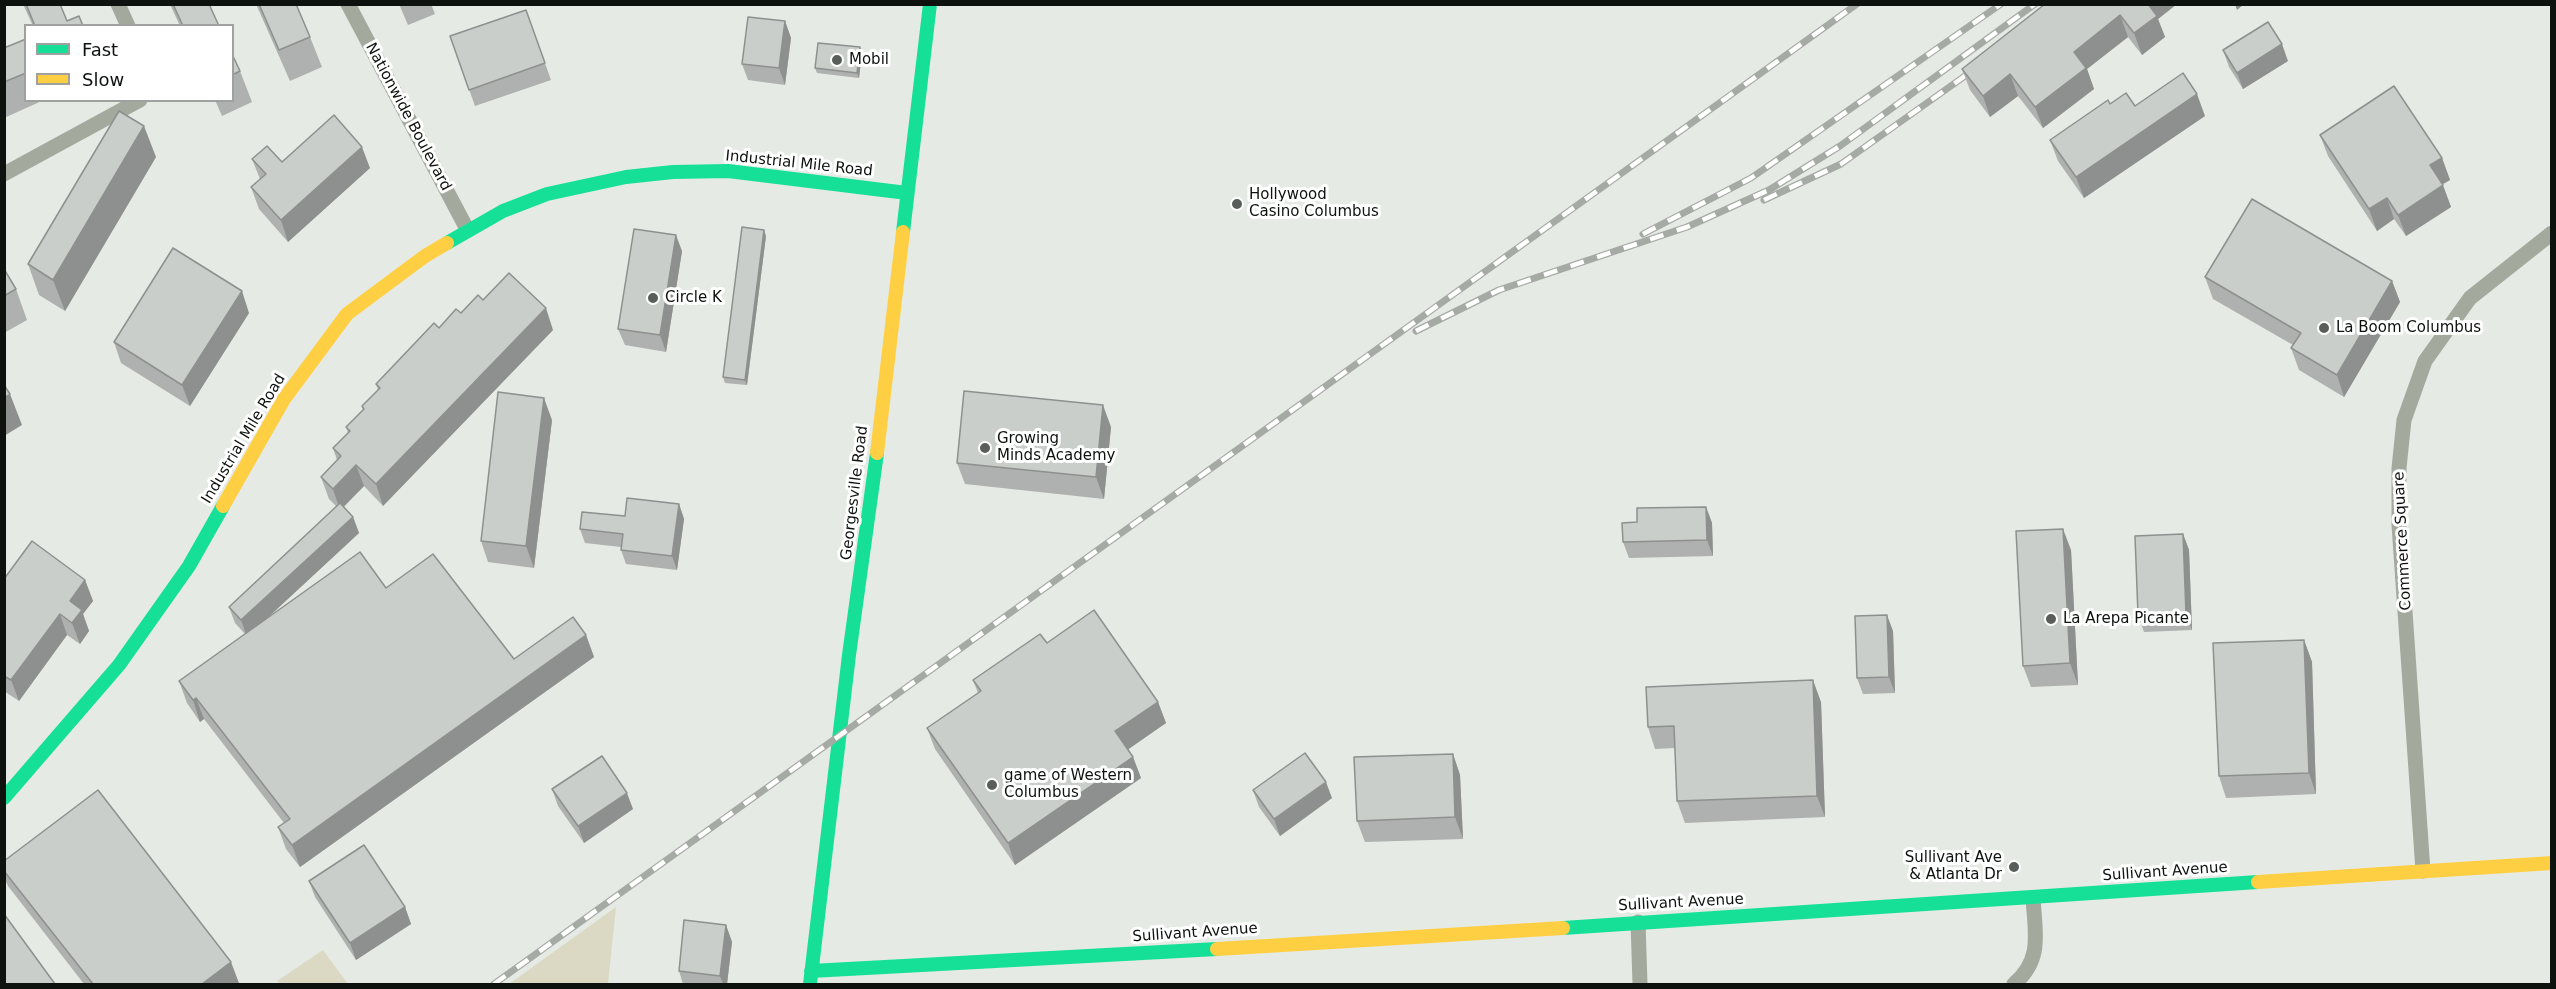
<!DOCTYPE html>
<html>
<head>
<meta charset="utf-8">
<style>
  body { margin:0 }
  #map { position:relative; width:2556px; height:989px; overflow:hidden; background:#e5eae5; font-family:"DejaVu Sans",sans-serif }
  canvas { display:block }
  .frame { position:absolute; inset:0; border:6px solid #0e120f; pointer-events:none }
  .legend { position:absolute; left:24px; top:24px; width:210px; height:78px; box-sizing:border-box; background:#fff; border:2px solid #9fa09f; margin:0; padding:8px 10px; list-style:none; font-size:18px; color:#0e120f }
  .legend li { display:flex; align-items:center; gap:12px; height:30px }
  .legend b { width:30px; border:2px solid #9fa09f }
</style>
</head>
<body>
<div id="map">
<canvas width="2556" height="989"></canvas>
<div class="frame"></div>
<ul class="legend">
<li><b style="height:8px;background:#16e098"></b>Fast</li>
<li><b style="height:8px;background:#ffcf43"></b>Slow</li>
</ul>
</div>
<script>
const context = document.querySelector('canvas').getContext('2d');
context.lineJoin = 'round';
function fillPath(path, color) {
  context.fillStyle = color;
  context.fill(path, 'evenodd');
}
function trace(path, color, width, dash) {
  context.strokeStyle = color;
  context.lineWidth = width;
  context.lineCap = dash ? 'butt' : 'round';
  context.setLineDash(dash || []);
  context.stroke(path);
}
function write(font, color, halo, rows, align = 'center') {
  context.font = font + ' "DejaVu Sans",sans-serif';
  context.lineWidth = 6;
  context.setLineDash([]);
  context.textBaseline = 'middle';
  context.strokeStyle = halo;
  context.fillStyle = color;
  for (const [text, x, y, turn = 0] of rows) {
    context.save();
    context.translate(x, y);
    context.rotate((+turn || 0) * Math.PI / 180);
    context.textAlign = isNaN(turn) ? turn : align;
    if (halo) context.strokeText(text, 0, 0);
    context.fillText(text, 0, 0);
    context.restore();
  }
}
fillPath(new Path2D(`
  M616 907 608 984H509Z
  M323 950 348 984H280L277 981Z`), '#dbd9c3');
trace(new Path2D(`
  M118 4 128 26
  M348 4 467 229
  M4 174 140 100
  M2423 871 2399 525V468L2404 420 2425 361 2470 298 2552 233
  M1638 922 1640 984
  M2014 984C2043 959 2035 933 2033 898`), '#a4a99e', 15);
trace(new Path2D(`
  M903 232 930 4
  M447 243 503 211 547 194 626 177 673 172 728 171 907 193
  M4 798 119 665 189 566 223 506
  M1563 928 2258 882
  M811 971 1217 949
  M810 984 849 655 877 453`), '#16e098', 14);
trace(new Path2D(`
  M877 453 903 232
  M223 506 284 399 347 314 425 256 447 243
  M2258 882 2552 863
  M1217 949 1563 928`), '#ffcf43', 14);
const rail = new Path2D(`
  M1764 200 1841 164 1979 66
  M1643 234 1751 178 2001 4
  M1416 331 1499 290 1687 227 1769 190 1840 146 2035 4
  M494 984 1857 4`);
trace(rail, '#a6aaa4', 7);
trace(rail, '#fff', 4.5, [14]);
fillPath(new Path2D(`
  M23 4H60L67 21 83 26H33Z
  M170 4H209L219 26H180Z
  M256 4H296L310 37 322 67 290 81Z
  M399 4H431L435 14 408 25Z
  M2045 4H2177L2158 19 2165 37 2142 55 2128 37 2087 69 2094 89 2043 128 2018 96 1990 117 1970 90 1962 69Z
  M526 10 551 80 475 106 450 36Z
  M785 21 791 38 785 85 748 80 742 64Z
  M26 39V100H44L4 118V48Z
  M860 47 862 53 859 78 817 73 815 68Z
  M2223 50 2288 61 2243 89 2229 67Z
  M232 54 240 71 252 102 222 116 215 100H232Z
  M2110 104 2135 106 2205 116 2084 198 2058 161 2050 140Z
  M2320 135 2442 158 2450 180 2442 184 2451 207 2406 236 2394 219 2377 231 2328 156Z
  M156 157 65 311 39 295 28 264Z
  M252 159 370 168 288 242 259 209 251 187 260 179Z
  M766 236 747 385 725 383 723 377Z
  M682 251 666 352 625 345 618 329Z
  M4 269 16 289 27 320 4 333Z
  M2205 277 2392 281 2400 302 2344 397 2299 370 2291 348 2293 345 2213 299Z
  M483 300 553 330 383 506 364 486 344 507 353 517 359 533 267 618 386 588 514 659 586 635 594 657 300 867 286 849 278 827 284 823 204 719 200 722 187 703 179 681 245 634 235 623 229 607 337 507 329 499 321 477 337 460 333 448 348 433 346 427 363 410 362 406 378 390 376 384 439 328Z
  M249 313 190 406 121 363 114 342Z
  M552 420 534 568 488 562 481 541Z
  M1111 427 1104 499 965 484 957 463Z
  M679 504 684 519 677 570 626 564 621 550V547L585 543 580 529 625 516Z
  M1706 507 1712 523 1713 556 1629 558 1623 542 1637 522Z
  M2183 534 2189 550 2192 630 2144 632 2138 615Z
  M2071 550 2078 685 2031 687 2023 666Z
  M4 579 85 580 93 601 83 614 89 631 80 644 67 635 19 701 4 691Z
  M1893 631 1895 693 1863 694 1857 678Z
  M2304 640 2312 662 2316 794 2226 798 2219 776Z
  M1047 643 1158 702 1166 723 1128 749 1133 757 1141 778 1015 865 935 749 927 728 978 693 973 680Z
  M1821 702 1825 817 1685 823 1677 801 1675 748 1655 749 1648 727Z
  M1453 754 1460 775 1463 839 1365 842 1357 821Z
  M552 789 633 809 584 843 558 806Z
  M1253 790 1332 798 1280 836 1259 807Z
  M4 861 239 983 238 984H84L8 886 4 877Z
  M309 881 405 907 411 924 356 960 315 897Z
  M726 925 732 942 727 984H683L679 971Z`), '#aeb1af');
fillPath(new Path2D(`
  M2147 4H2177L2158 19 2165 37 2142 55 2134 33Z
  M2235 4H2244L2237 10Z
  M2120 15 2128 37 2087 69 2094 89 2043 128 2035 107 2074 52Z
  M785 21 791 38 785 85 779 68Z
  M2282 44 2288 61 2243 89 2237 73Z
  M860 47 862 53 859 78 857 73Z
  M2010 74 2018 96 1990 117 1983 96Z
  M2197 94 2205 116 2084 198 2076 177Z
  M144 126 156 157 65 311 53 280Z
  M362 147 370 168 288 242 281 220Z
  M2442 158 2450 180 2438 187 2430 165Z
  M2443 185 2451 207 2406 236 2398 215Z
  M2387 198 2394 219 2377 231 2369 209Z
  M764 230 766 236 747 385 745 380Z
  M676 235 682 251 666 352 660 335Z
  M2392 281 2400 302 2344 397 2337 375Z
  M242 291 249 313 190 406 182 385Z
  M546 308 553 330 383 506 376 484Z
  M10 394 22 425 4 436V398Z
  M544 398 552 420 534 568 526 546Z
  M1103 405 1111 427 1104 499 1096 477Z
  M356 465 364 486 340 510 333 489Z
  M679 504 684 519 677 570 672 556Z
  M1706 507 1712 523 1713 556 1707 540Z
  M353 517 359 533 247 637 241 620Z
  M2063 529 2071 550 2078 685 2070 663Z
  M2183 534 2189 550 2192 630 2186 614Z
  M85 580 93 601 83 614 89 631 80 644 72 623 70 601Z
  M60 614 67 635 19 701 11 680Z
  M1887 615 1893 631 1895 693 1889 677Z
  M586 635 594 657 300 867 292 845Z
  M2304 640 2312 662 2316 794 2309 773Z
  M1813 680 1821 702 1825 817 1817 796Z
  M196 698 204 719 200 722 193 700Z
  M1158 702 1166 723 1123 753 1115 731Z
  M1453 754 1460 775 1463 839 1455 817Z
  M1133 757 1141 778 1015 865 1008 843Z
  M1326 782 1332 798 1280 836 1274 819Z
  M627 793 633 809 584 843 578 826Z
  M405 907 411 924 356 960 350 943Z
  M726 925 732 942 727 984H723L720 976Z
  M231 962 239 983 238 984H202Z`), '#8d908e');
const building = new Path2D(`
  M26 4H60L67 21 79 16 83 26H35Z
  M173 4H209L219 26H183Z
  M259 4H296L310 37 279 50Z
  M2045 4H2148L2157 16 2134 33 2120 15 2074 52 2086 68 2035 107 2010 74 1983 96 1962 69Z
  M526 10 545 63 469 90 450 36Z
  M748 17 785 21 779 68 742 64Z
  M2268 22 2282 44 2237 73 2223 50Z
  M26 39V73L4 82V48Z
  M818 43 860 47 857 73 815 68Z
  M232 54 240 71 232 75Z
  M2183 73 2197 94 2076 177 2050 140 2108 100 2110 104 2126 93 2135 106Z
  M2394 86 2442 158 2430 165 2443 185 2398 215 2387 198 2369 209 2320 135Z
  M119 111 144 126 53 280 28 264Z
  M334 115 362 147 281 220 251 187 266 174 252 159 267 146 282 162Z
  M2252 199 2392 281 2337 375 2291 348 2301 333 2205 277Z
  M742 227 764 230 745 380 723 377Z
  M634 229 676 235 660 335 618 329Z
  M173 248 242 291 182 385 114 342Z
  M4 269 16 289 4 296Z
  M509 273 546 308 376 484 356 465 333 489 321 477 341 456 333 448 350 431 346 427 364 409 362 406 380 388 376 384 434 323 439 328 456 309 461 313 478 295 483 300Z
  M4 385 10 394 4 398Z
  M964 391 1103 405 1096 477 957 463Z
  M498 392 544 398 526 546 481 541Z
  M627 498 679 504 672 556 621 550 623 534 580 529 582 512 625 516Z
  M340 503 353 517 241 620 229 607Z
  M1706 507 1707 540 1623 542 1622 523 1637 522V508Z
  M2063 529 2070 663 2023 666 2016 531Z
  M2183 534 2186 614 2138 615 2135 536Z
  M32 541 85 580 70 601 82 610 72 623 60 614 11 680 4 676V579Z
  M360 552 386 588 433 554 514 659 573 617 586 635 292 845 278 827 290 819 196 698 193 700 179 681Z
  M1094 610 1158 702 1115 731 1133 757 1008 843 927 728 981 691 973 680 1040 634 1047 643Z
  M1887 615 1889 677 1857 678 1855 616Z
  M2304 640 2309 773 2219 776 2213 643Z
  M1813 680 1817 796 1677 801 1674 726 1648 727 1646 687Z
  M1305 753 1326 782 1274 819 1253 790Z
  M1453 754 1455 817 1357 821 1354 757Z
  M602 756 627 793 578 826 552 789Z
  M98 790 231 962 202 984H93L4 871V861Z
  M364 845 405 907 350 943 309 881Z
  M4 914 55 984H4Z
  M684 920 726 925 720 976 679 971Z`);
fillPath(building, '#cacecb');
trace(building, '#8d908e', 1.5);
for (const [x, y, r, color] of [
  [837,60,6,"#595e5a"],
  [1237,204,6,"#595e5a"],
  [653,298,6,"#595e5a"],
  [2324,328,6,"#595e5a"],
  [985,448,6,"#595e5a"],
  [2051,619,6,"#595e5a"],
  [992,785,6,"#595e5a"],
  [2014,867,6,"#595e5a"]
]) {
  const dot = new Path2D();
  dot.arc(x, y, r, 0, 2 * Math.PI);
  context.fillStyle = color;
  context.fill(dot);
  trace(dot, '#fff', 2);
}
write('15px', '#0e120f', '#fff', [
  ["Mobil",849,60],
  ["Hollywood",1249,195],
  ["Casino Columbus",1249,212],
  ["Circle K",665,298],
  ["La Boom Columbus",2336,328],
  ["Growing",997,439],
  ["Minds Academy",997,456],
  ["La Arepa Picante",2063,619],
  ["game of Western",1004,776],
  ["Columbus",1004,793],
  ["Sullivant Ave",2002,858,"right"],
  ["& Atlanta Dr",2002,875,"right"]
], 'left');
write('15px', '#0e120f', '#fff', [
  ["Nationwide Boulevard",408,117,62],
  ["Industrial Mile Road",799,164,6],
  ["Industrial Mile Road",244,439,-59],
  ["Georgesville Road",855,493,-83],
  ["Commerce Square",2403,541,-93],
  ["Sullivant Avenue",2165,872,-4],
  ["Sullivant Avenue",1681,903,-3],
  ["Sullivant Avenue",1195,933,-4]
]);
</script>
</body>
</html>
